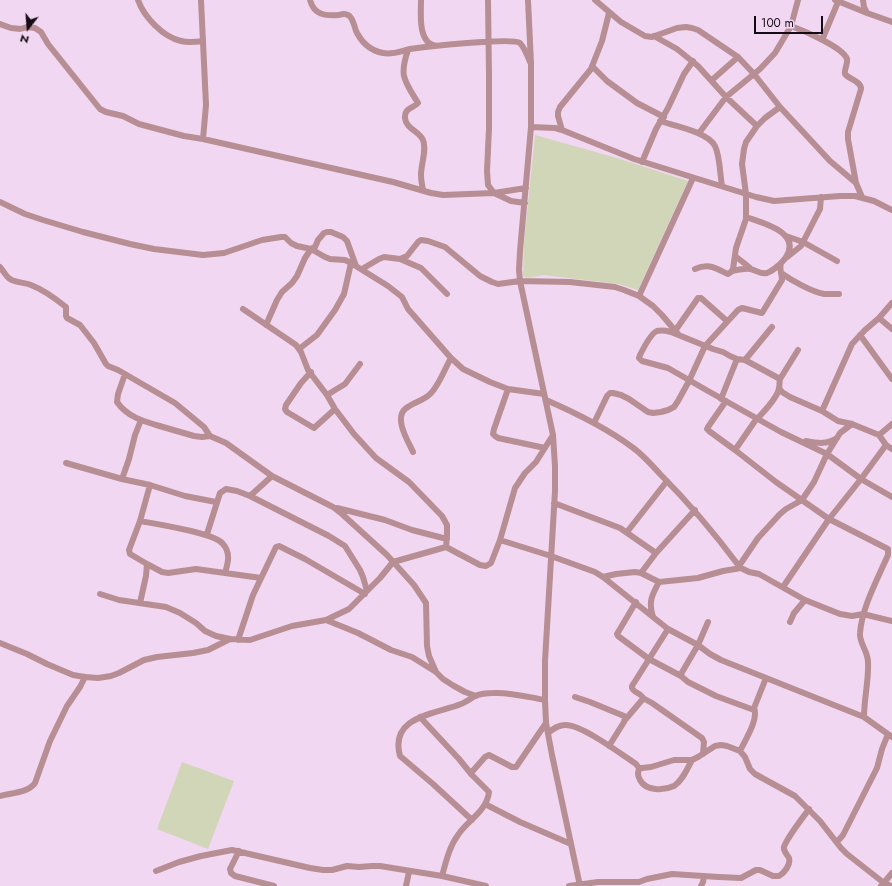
<!DOCTYPE html>
<html>
<head>
<meta charset="utf-8">
<style>
  body { margin:0 }
  #map { position:relative; width:892px; height:886px; overflow:hidden; background:#f1d7f1; font-family:Jost,sans-serif }
  canvas { display:block }
  .north { position:absolute; left:8px; top:8px; width:40px; height:40px; -webkit-text-stroke:3px #f1d7f1; paint-order:stroke; rotate:197deg; font-size:11px; font-weight:700; line-height:16px; text-align:center; color:#140b14 }
  .north::after { content:''; display:block; margin:auto; width:14px; height:18px; background:#140b14; clip-path:polygon(50% 0,100% 100%,50% 72%,0 100%) }
  .scale { position:absolute; left:754px; top:16px; width:69px; height:18px; box-sizing:border-box; border:2px solid #140b14; border-top:0; padding-left:5px; font-size:12px; line-height:14px; white-space:nowrap; color:#140b14; -webkit-text-stroke:3px #f1d7f1; paint-order:stroke }
</style>
</head>
<body>
<div id="map">
<canvas width="892" height="886"></canvas>
<div class="north">N</div>
<div class="scale">100 m</div>
</div>
<script>
const context = document.querySelector('canvas').getContext('2d');
context.lineJoin = 'round';
function fillPath(path, color) {
  context.fillStyle = color;
  context.fill(path, 'evenodd');
}
function trace(path, color, width, dash) {
  context.strokeStyle = color;
  context.lineWidth = width;
  context.lineCap = dash ? 'butt' : 'round';
  context.setLineDash(dash || []);
  context.stroke(path);
}
fillPath(new Path2D(`
  M535 135 617 158 688 181 638 290 619 284 544 275 527 278 523 276 524 242Z
  M182 762 234 781 208 849 157 829Z`), '#d2d6b8');
trace(new Path2D(`
  M138 0C144 17 163 37 181 41 188 43 196 42 203 41
  M201 0 206 105 203 139
  M310 0C314 15 325 16 339 15 342 14 345 13 348 15 354 18 354 28 357 33 363 44 372 51 383 53 393 55 401 51 410 49 425 47 511 37 520 43 523 46 528 57 530 62
  M421 0C421 12 419 32 427 41 429 44 433 45 436 46
  M488 0 489 75V128L487 171 488 185 494 193 511 201 525 203
  M528 0 531 63V127L520 251 519 270 520 281 553 435 555 466V491L545 661V700L546 723 552 755 580 886
  M595 0 621 22 645 36 652 37 677 28 686 27 692 28 698 30 732 53 738 57 754 74 780 107 830 161 856 183
  M835 0 867 13 892 22
  M863 0 864 7 867 13
  M0 24 11 28 21 29 27 27 35 28 41 32 48 44 100 109 106 112 123 116 139 124 184 136 203 139 393 182 431 193 443 195 494 193 526 188
  M791 26C802 30 843 47 847 59 848 64 844 69 845 74 850 80 861 81 861 89L848 132V139L856 183 862 197
  M654 36 677 49 698 66 726 97 757 126 765 118 780 107
  M822 40 838 2
  M408 50C399 76 404 80 418 103 414 108 404 108 405 118 406 129 419 131 423 140 427 150 421 164 421 175 421 180 422 185 423 190
  M592 66 607 81 637 103 664 117
  M712 80 738 57
  M660 121C675 126 708 132 715 146 720 156 720 175 722 186
  M531 127 555 128 562 130 634 159 756 197 774 201 840 196H855L874 201 892 210
  M562 130 558 116V112L560 107 591 69 602 41 609 13
  M699 133 726 97 760 69 775 53 791 26 798 0
  M642 162 656 129 668 108 684 74 693 61
  M0 202 25 214 43 220 83 232 130 244 154 249 203 255 224 253 262 240 281 237H285L291 243 297 246 311 249 325 257 330 259 345 260 351 263 388 286 402 297 408 309 451 358 463 369 490 382 508 389 544 394
  M786 236 803 242 837 261
  M735 256 744 263 750 268
  M786 258 801 246 820 209 821 197
  M400 259 421 268 447 294
  M0 267C3 270 6 277 10 279 16 283 24 282 31 285 44 290 56 299 66 307V316L67 318 80 325 94 343 106 364 108 366 118 370 175 403 204 427 210 436 226 443 272 476 333 507 342 514 387 555 414 585 426 603 427 646 429 656 436 672
  M362 269 379 259 384 257 400 259 407 256 418 242 421 240 428 241 445 247 480 276 492 282 498 284 520 281 570 282 615 287 624 290 639 296 653 306 662 315 678 334
  M695 269C709 263 715 268 728 274L731 272 733 269 736 248 746 219V194L742 164 744 149 746 142 757 126
  M732 271C737 270 745 268 750 269 757 270 760 275 767 273 773 271 783 262 786 257 802 232 762 223 746 217
  M781 273C791 280 812 292 824 294 829 294 834 294 839 294
  M639 296 693 178
  M243 309 296 345 301 352 308 370 327 395 335 409 354 434 376 458 409 482 442 516 447 525V536L446 547 480 565 486 566 491 563 500 540 551 556 595 572 603 577 668 629 698 645 710 654 721 660 864 717 892 737
  M879 318 892 329
  M266 325 277 300 282 292 292 283 297 276 305 258 311 249 315 247 318 240 324 233 327 232H331L343 237 347 241 356 266
  M675 331 698 298H701L727 321
  M860 335 892 379
  M299 349 317 335 335 310 344 294 351 263
  M745 360 772 327
  M311 372 301 383 286 405 285 409 287 412 314 428 335 409
  M125 374 118 394 117 402C128 418 146 422 163 427 173 430 184 433 194 436L202 437 210 436
  M780 379 798 350
  M779 388 782 392 790 397 822 411 838 421 852 424 879 435 886 445 892 449
  M508 389 494 429 493 434 495 436 498 438 545 448
  M327 395 345 384 360 364
  M721 399 737 359
  M546 400C576 413 605 427 632 447 642 454 651 464 660 474 689 503 715 534 739 566
  M726 401 708 427 707 429 709 431 735 450 776 482 829 519 888 549V555C878 578 862 607 860 633 859 643 868 651 868 662 869 680 864 698 864 717
  M822 411 852 344 865 330 879 318 892 303
  M594 423 607 396 610 393H613L621 395 629 399 648 412 653 413 661 412 668 410 674 407 678 401 689 381 705 346 738 310 742 308 762 313 782 280C782 274 779 269 781 263
  M879 435 892 424
  M806 441C817 443 827 445 837 438
  M735 450 755 421C761 415 778 397 779 388 780 385 779 382 780 379L745 360 737 359 730 356 723 352 713 349 671 332C667 331 662 330 657 331 651 333 643 349 640 355L639 358 642 361 668 368 708 391 781 432 827 454 861 479 892 497
  M413 452C408 441 394 419 405 409 412 403 422 401 429 395 438 388 445 368 451 358
  M66 463 122 479 150 485 185 496 216 502
  M122 479 129 459 135 435 141 420
  M250 496 272 476
  M554 503 620 528 656 553
  M337 508 385 520 412 530 447 539
  M140 521C156 524 215 533 223 544 231 553 228 563 225 573
  M627 532 667 481
  M207 534 220 493 226 489 237 491 250 496 329 536 345 546 360 570 363 577 367 591
  M500 540 515 488 525 473 536 462 553 435
  M147 564 162 572 168 573 196 569 225 573 261 578
  M741 568 739 566 758 538 780 514 786 509 802 500 814 482 827 454 840 433 852 424
  M641 573 656 553 695 510
  M603 577 616 574 635 572 641 573 659 582 698 578 723 571 741 568 749 572 759 574 805 600 840 614 852 616 863 614 892 621
  M783 587 829 519 861 479 886 445
  M100 594 119 600 166 607 180 613 196 623 205 631 216 636 230 639 250 640 292 626 326 620 358 633 391 650 412 657 436 672 443 679 454 686 465 692 476 696
  M636 602 617 634 618 636 649 659 681 676 688 682 716 696 754 710
  M140 603 146 576 147 564 130 554 129 550 140 521 150 485
  M653 617C648 602 652 595 659 582
  M326 620 349 609 380 578 393 562 446 547
  M790 622 794 613 805 600
  M238 640 253 595 276 547 279 546 305 559 365 594
  M0 643 27 654 47 664 73 675 85 677 98 678 111 676 119 673 144 660 157 657 193 653 208 650 230 639
  M681 676V674L698 645 708 622
  M575 697 590 702 624 716 625 718 624 722 609 746
  M643 698 652 703 702 738 704 742 703 754
  M420 717 459 759 472 775 489 792C487 811 467 821 458 835 449 847 446 862 442 876
  M625 720 642 700 643 698C641 693 634 693 632 688V686L668 629
  M548 733C553 729 558 725 565 725 581 724 621 754 636 764L639 768H642L651 767 674 760H692L698 757 715 746 721 745 727 746 740 751 745 757 750 769 755 774 795 796 820 821 841 848 847 854 884 883 891 886
  M740 751C745 740 759 719 754 708L766 678
  M639 768C639 770 638 772 638 774 638 775 639 778 640 780 646 791 663 791 674 786 683 780 687 769 692 760
  M471 773 485 757 489 755 512 767H516L546 723
  M0 796C11 793 28 793 35 783L50 741 67 706 80 687 85 677
  M485 804 520 822 571 844
  M472 820 433 784 400 756C389 716 436 714 461 704 466 702 470 699 475 696 480 694 487 693 493 693 510 692 528 697 545 700
  M837 842 843 835 877 768 882 749 888 734
  M239 851 230 869 231 873 235 876 274 886
  M156 871 179 862 201 856 232 850 310 868 323 870H332L347 866 359 867 372 866H380L442 876 486 886
  M406 886 409 872
  M569 886 598 882H639L647 879 672 874 719 877 741 878 756 870H760L773 876H779C784 873 791 865 789 858 787 854 783 851 784 847 786 839 804 816 809 809
  M701 886 703 882 704 876
  M881 886 892 873`), '#b68e93', 6);
</script>
</body>
</html>
